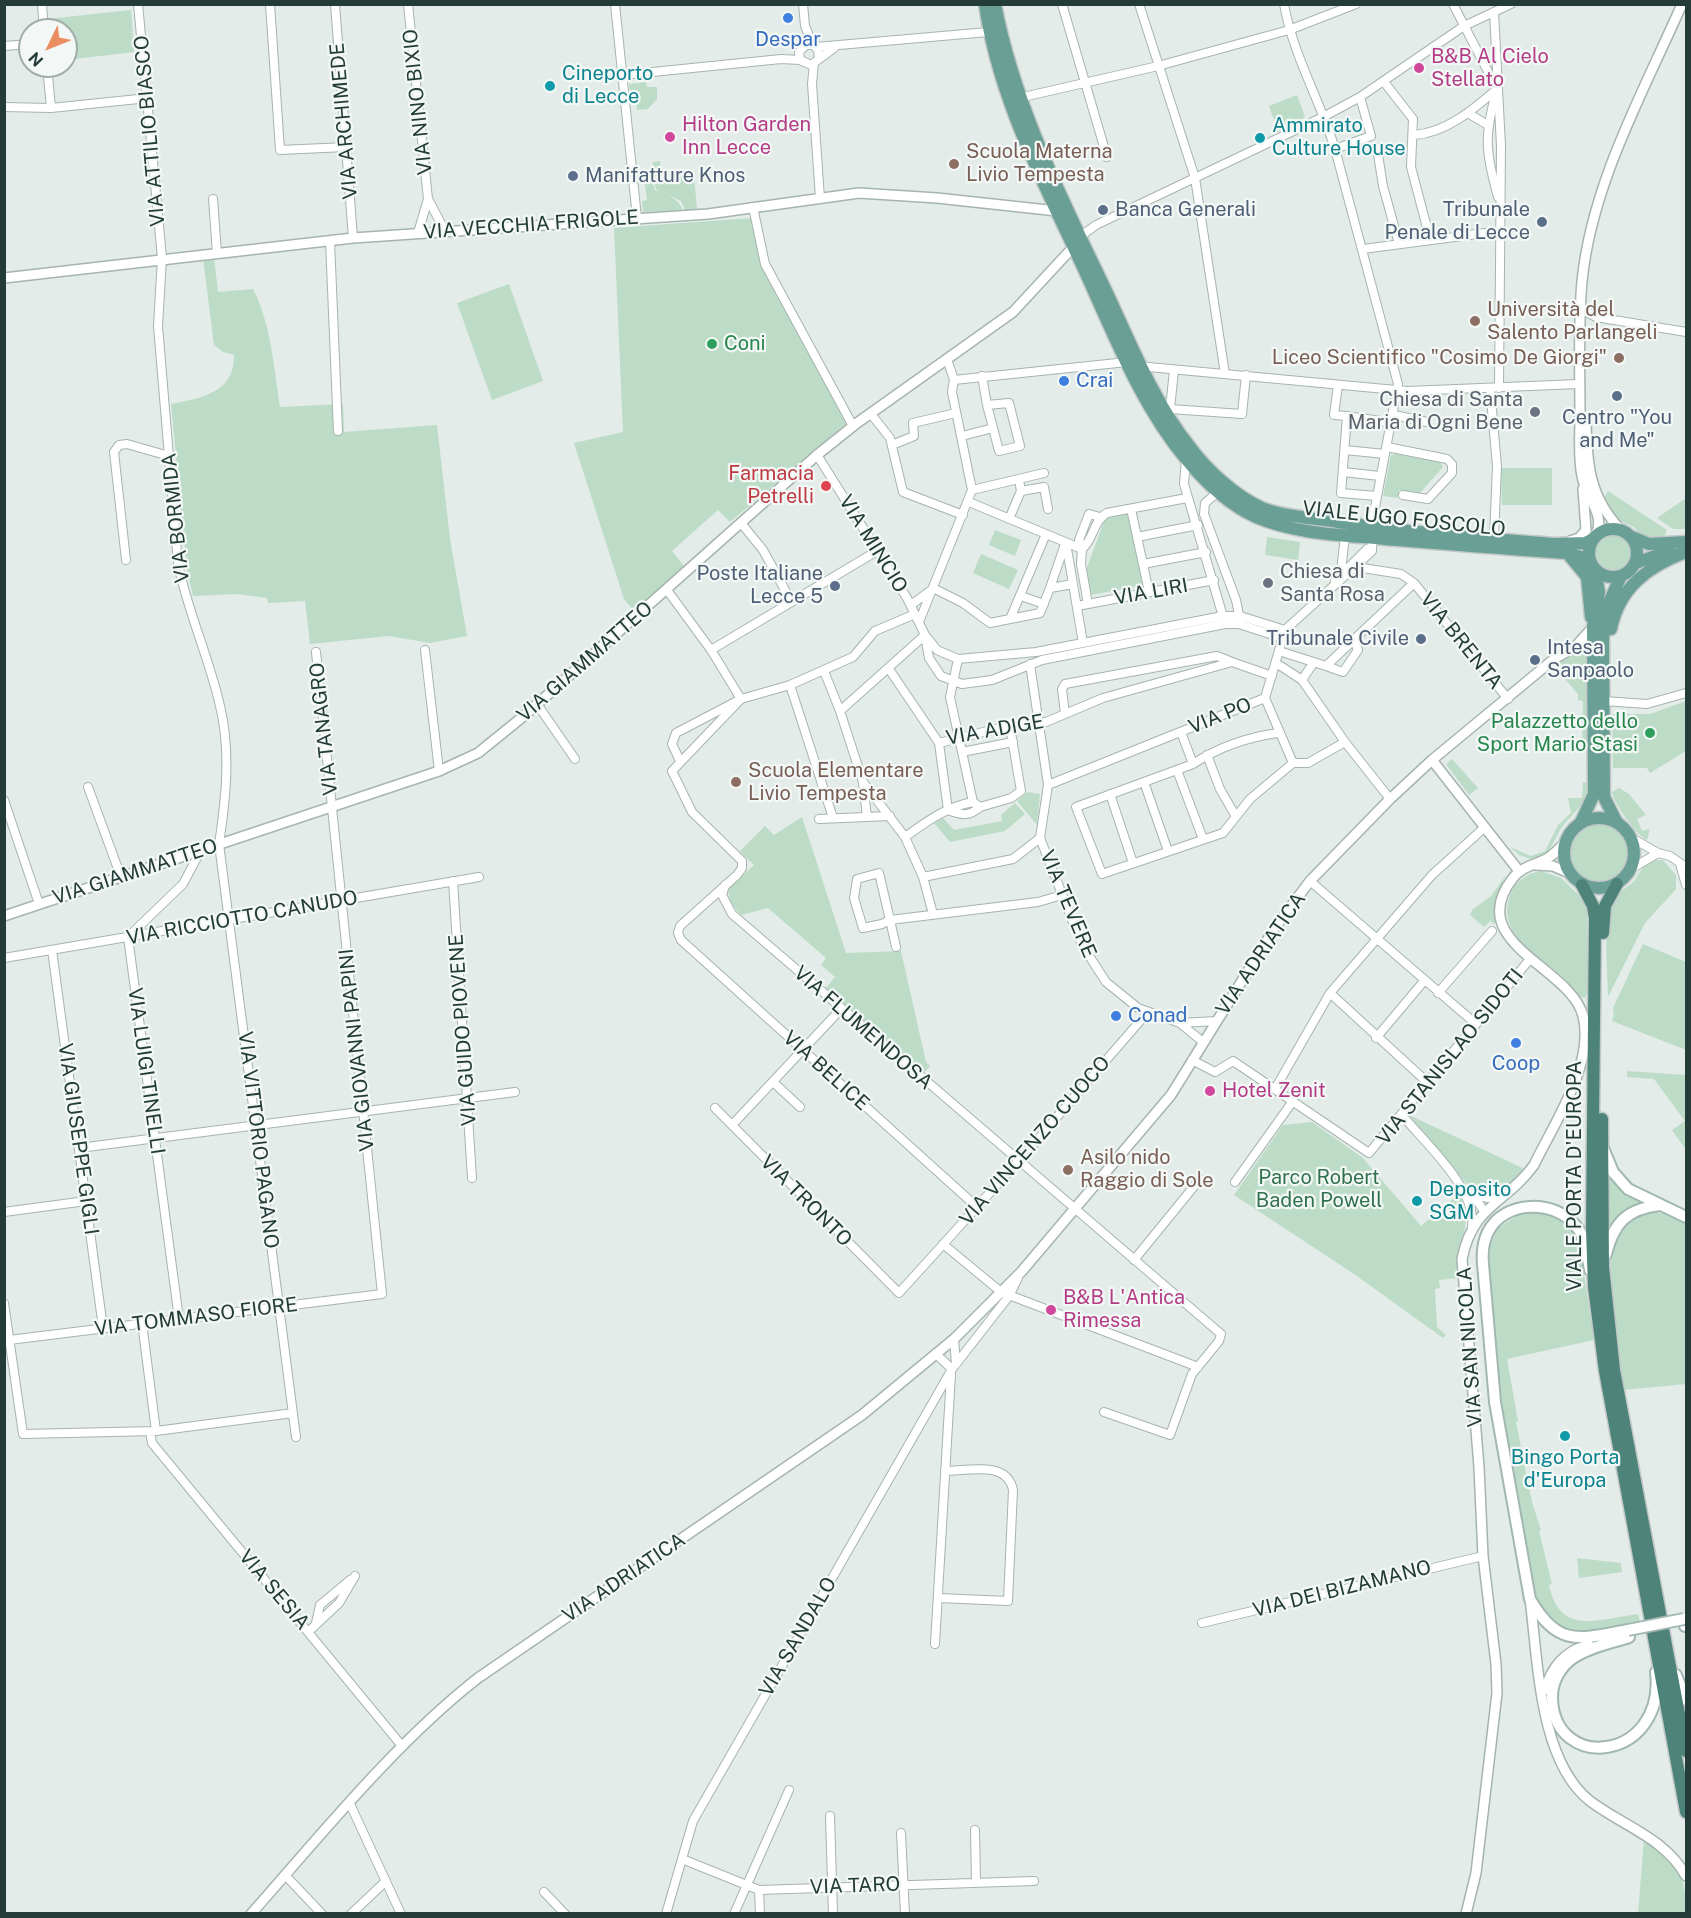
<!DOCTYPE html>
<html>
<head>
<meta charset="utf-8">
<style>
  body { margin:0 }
  #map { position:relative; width:1691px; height:1918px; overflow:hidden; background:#e3ece8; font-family:"Public Sans",sans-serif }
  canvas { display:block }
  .frame { position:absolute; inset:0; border:6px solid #233c37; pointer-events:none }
  .north { position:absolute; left:18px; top:18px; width:60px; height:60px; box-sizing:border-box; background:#f3f8f6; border:2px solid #a0adaa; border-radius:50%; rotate:227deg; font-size:16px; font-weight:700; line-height:24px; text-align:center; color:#233c37 }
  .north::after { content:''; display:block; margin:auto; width:21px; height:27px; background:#ea8e62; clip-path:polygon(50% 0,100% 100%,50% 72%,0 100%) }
</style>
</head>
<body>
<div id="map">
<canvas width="1691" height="1918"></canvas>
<div class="frame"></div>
<div class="north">N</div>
</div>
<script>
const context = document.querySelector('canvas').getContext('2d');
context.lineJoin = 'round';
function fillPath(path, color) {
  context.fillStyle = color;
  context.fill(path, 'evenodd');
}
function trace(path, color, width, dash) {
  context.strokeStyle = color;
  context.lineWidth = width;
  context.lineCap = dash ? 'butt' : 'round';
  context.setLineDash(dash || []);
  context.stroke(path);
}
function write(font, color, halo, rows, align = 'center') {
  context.font = font + ' "Public Sans",sans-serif';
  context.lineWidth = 4.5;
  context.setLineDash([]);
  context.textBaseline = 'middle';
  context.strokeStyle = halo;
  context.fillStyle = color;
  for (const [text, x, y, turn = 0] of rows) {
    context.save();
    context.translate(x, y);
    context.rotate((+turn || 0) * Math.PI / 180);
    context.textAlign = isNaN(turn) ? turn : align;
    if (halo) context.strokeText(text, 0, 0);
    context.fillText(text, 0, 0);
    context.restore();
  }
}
fillPath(new Path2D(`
  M131 10 134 52 66 60V30H48L47 19Z
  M646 82 647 87H657V99L648 109 637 110 636 99H631L629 84Z
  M1297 95 1305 117 1278 132 1269 106Z
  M660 161 662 178 694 175 697 209 685 210 681 201 656 189 652 178 653 162Z
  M644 177 651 179 655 190C665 191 679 200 683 210L643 212 642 201 647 200Z
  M752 218 762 263 847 423 730 522 718 510 672 551 684 566 634 611 624 599 574 443 623 432 614 228Z
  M214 257 218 292 253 289C271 324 274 368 280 407L343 404 344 432 437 425 450 539 467 636 430 643 389 636 310 644 305 601 268 603 267 598 237 594 193 596 187 570 171 404C201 398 235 393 234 355L223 352 214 345 203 258Z
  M509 284 543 381 492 400 457 303Z
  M1397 454 1440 462 1443 467 1420 493 1399 490 1398 498 1383 496 1391 455Z
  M1501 468H1552V505H1502Z
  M1608 491 1667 530 1662 541 1645 540 1634 527 1616 519 1604 498Z
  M1686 498V529H1673L1657 518Z
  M1129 512 1143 585 1091 595 1086 570 1106 516Z
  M995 530 1021 540 1015 556 989 545Z
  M1596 552a18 18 0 1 1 36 0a18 18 0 1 1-36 0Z
  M1267 537 1300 542 1298 560 1265 555Z
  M981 554 1018 570 1009 589 973 573Z
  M1587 642V674L1576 665 1559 668 1557 665Z
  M1568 667 1581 671 1588 683V750H1582L1583 701 1578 700V694L1564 678 1569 674 1565 669 1560 670Z
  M1686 701V751L1650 773 1647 768H1613L1612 714H1650Z
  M1452 759 1478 788 1469 795 1446 764Z
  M1583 782 1587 783C1587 805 1575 810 1563 826 1552 841 1552 856 1531 859L1519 855 1510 847 1531 856 1545 851 1558 825 1571 813 1568 798H1582Z
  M1619 788 1629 794 1646 815 1637 819 1642 831 1650 829 1647 840C1638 837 1614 804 1612 792Z
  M1028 792 1040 794 1037 825 1017 801Z
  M1015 803 1025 814 1005 831 950 842 934 823 943 818 954 830 1002 821 1001 815Z
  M802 817 846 953 901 951 926 1062 930 1066 923 1074 826 988 835 977 821 965 826 958 768 908 741 915 730 902 728 889 754 865 740 851 765 826 774 835Z
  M1568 853a31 31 0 1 1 62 0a31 31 0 1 1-62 0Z
  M1663 860 1676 875V889L1645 923 1608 997C1608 971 1601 915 1617 896 1622 889 1630 886 1635 880 1643 867 1646 859 1663 860Z
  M1541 871 1561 878 1585 901 1587 909 1588 991 1585 998 1580 997C1558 964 1488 940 1512 891 1517 880 1528 873 1541 871Z
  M1506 875 1497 897 1496 922 1494 924 1490 921 1484 927 1470 915 1472 910 1491 896Z
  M1643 944 1686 962V1050L1612 1021 1614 1014 1613 1008Z
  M1627 1071 1686 1075V1150L1672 1130 1685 1121 1654 1079 1627 1077Z
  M1409 1115 1527 1170 1499 1193 1479 1192 1471 1189Z
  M1312 1122 1363 1158 1421 1226 1459 1194C1476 1223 1455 1247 1458 1278L1439 1280 1440 1288 1435 1289 1437 1327 1446 1335 1443 1338 1354 1274 1234 1195 1283 1125Z
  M1608 1171 1621 1189 1646 1204 1619 1218 1608 1231Z
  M1534 1211 1561 1217 1578 1235 1594 1340 1507 1359 1518 1421 1516 1422 1532 1502 1541 1530 1539 1531 1552 1584 1549 1585C1560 1637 1598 1619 1638 1614L1641 1626 1584 1636 1557 1629 1538 1605 1502 1406 1488 1268 1487 1253 1498 1228 1521 1213Z
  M1649 1211 1676 1216 1686 1224V1384L1623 1390 1611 1318 1610 1248 1625 1222Z
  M1577 1558 1621 1563 1622 1572 1579 1578Z
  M1644 1839C1677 1863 1686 1872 1686 1913L1638 1914Z`), '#bddcc7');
const minor = new Path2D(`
  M42 4 44 30
  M138 4 162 258 158 326 178 564C188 613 209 657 220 706 231 751 226 798 219 844L296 1437
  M270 4 280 150 346 147
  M335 4 353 238
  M408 4 428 199 445 231
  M615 4 637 218
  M803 4 805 26 813 45
  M1062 4 1107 157
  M1139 4 1195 178 1225 374
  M1453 4 1497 89C1484 135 1485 151 1498 197
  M1494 12 1501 146 1499 388
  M4 46 30 44
  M816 47 988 32
  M819 58 818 50 813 45H806L799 52 800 60 811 65 834 48
  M814 63 812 84 820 198
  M47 66 51 108
  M623 75 781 59 800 60
  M1384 82 1413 119 1411 167 1430 239
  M1019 98 1158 66 1289 30 1356 4
  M4 107 51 108 148 98
  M1469 114 1488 125
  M1414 135C1446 133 1474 109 1497 89
  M1377 148 1383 186 1399 244
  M1335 149 1371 136 1360 97
  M213 199 217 253
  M753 207 765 264 853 426
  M418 233 428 199
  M1081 236 1096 225 1325 116 1360 97 1464 26 1511 4
  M330 241 338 431
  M1363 249 1500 231
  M1582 310 1596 317 1686 332
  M1138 366 1407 391 1579 384
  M982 376 987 405
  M954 380 1127 362
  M1338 385 1334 415 1347 416 1341 493 1376 496
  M1490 388 1497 466 1494 538
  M1009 403 1020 446 999 451 987 405Z
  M1170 409 1174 370
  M1165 412 1170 409 1242 414 1246 375
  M871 414 890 438 903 492 963 515
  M1394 415 1427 422
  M1347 416 1393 423
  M962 436 993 428
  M892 445 914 436 913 423 956 413
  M1387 447 1447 459 1452 464V473L1428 499 1403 495
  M1345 450 1385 454
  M817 455 907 598 925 635 937 650 958 659 1036 652 1223 616H1240L1285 630
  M1186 459 1184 484 1224 620
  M1343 472 1380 476
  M972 490 1044 473
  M1021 491 1044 487 1048 509
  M1218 492 1205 503 1204 514 1236 600 1240 620
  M969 502 1082 549 1081 564 1088 604 1077 606
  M1131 509 1149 592
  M1100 517 1089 514 1079 540 1082 549C1094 539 1093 521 1107 513L1187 498
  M1009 519 1021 491 1019 480
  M741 523 763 550 791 601
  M1137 537 1198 525
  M1066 543 1083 643
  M126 560 114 452 119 445 127 444 169 456
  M1143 564 1206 552
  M1356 567 1401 574 1414 583 1508 699
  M1341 572 1345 535
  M1335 581 1367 549
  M933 588 963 603 990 623 1040 613 1050 588 1073 584
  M1050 588 1065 544
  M667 590 711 650 877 551
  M1021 596 1044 604
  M1088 604 1214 580
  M911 605 930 591
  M1010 619 1046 534
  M919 622 972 490 952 392 954 380 947 359
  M925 635 840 711 863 782 905 837 923 877 933 914
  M925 636 929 658 941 676 962 684 992 680 1042 660 1225 624H1239L1282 638
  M425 650 439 771
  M711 650 741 699
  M1279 651 1326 666 1414 583
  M958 659 950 697 973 802
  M1276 663 1302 680 1345 742 1390 799
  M1030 664 1048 785 1040 838 1082 945 1106 982 1138 1008 1180 1023 1217 1021
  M1326 666 1343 672 1358 650 1354 640
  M889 669 939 743 1028 721 1046 722 1103 698 1232 662 1272 676
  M824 671 840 711
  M1302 680 1314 662
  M790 685 833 818
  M1265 698 1285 630 1372 551 1373 518 1398 384 1335 149C1320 100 1293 55 1284 4
  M1265 698 1293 763
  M741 699 672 771 692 812 742 861V868L737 875 680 926 678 933 681 940 977 1207
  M1604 701 1647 704 1686 693
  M537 704 575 759
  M1065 714 1062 689 1065 684 1217 656 1232 662
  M1181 732 1193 764
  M1278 733C1248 737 1219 747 1193 764L1076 807 1102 874 1223 833 1250 799 1293 763H1308L1345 742
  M939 743 948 810
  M962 752 1013 742
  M1207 755 1220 789 1235 815
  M680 761 672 744 676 733 741 699 790 685 853 657 875 631 915 614
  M1177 770 1203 839
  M1144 782 1168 851
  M863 783 867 817
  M1048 785 1265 698
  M88 787 121 877
  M1110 794 1133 863
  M4 800 39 904
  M948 810C961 815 969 817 980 807
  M819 819 890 816
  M905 837C927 821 946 807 973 802L980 807 1011 798 1021 791 1010 727
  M1630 837 1658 853 1670 856 1686 867
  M1680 864 1686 885
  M1631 869 1658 853
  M923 877 1013 859 1040 838
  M453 881 472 1178
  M1310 881 1476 1024
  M725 885 722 895 732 914 1221 1334 1219 1341 1192 1374 1170 1435 1104 1412
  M896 947 890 920 882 924 863 928 854 898 857 879 879 873 890 920 1038 902 1062 895
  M52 950 103 1328
  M4 958 479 877
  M1330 993 1427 1082
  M1438 993 1492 931
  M1181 1024 1203 1042
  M1376 1038 1424 981
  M1192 1060 1215 1072 1233 1061 1369 1153 1530 959
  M773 1082 800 1107
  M1275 1089 1330 993 1432 875 1485 827
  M715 1108 899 1293 1024 1155 1147 1013
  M1402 1115C1425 1143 1477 1189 1472 1227
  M732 1125 841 1009
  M79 1148 515 1092
  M1235 1182 1293 1101
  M1465 1190 1473 1195 1484 1211
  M1473 1195 1488 1198 1501 1196
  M4 1212 86 1201
  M943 1244 1001 1292 1198 1367
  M1134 1260 1200 1179
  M4 1303 23 1434 156 1431 293 1413
  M179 1319 128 937 183 884 201 850
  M142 1323 156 1431
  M954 1339 956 1364
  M9 1340 382 1294 316 652
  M937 1355 952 1369
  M150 1432 152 1443 402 1746
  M939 1598 1008 1601 1013 1490C1007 1460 968 1471 945 1471
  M316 1623 320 1605 350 1580
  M1202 1623 1483 1556
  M308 1632 339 1603 355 1576
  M935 1644 951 1374
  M350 1804 401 1914
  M830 1816 833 1914
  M975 1830 976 1882
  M901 1833 905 1914
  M682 1859 759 1890 1034 1881
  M285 1875 322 1914
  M759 1890 760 1914
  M544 1892 565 1914
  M351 1914 386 1881
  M666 1914 693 1821 952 1369 1009 1296 1018 1278
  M734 1914 789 1790`);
const tertiary = new Path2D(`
  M4 278 353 238 708 214 859 193 937 198 1057 211
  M1586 421C1587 464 1589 496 1620 529
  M1596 535C1606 513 1585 498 1582 476 1578 457 1580 437 1580 417 1580 372 1578 326 1582 281 1592 183 1643 93 1682 4
  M1570 541 1579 538 1586 530 1583 489
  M1432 760 1519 871
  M1535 865 1553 866 1569 873
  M4 916 439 771 478 753 525 715 817 455 857 423 1013 312 1076 244
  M1530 1599C1538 1660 1539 1761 1590 1801 1623 1826 1665 1838 1686 1876
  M1545 1690C1551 1668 1565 1650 1589 1645
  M251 1914C321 1835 395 1743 478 1678L862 1415 954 1339 1022 1271 1171 1095 1276 926 1310 881 1390 799 1432 760 1554 659 1575 647 1593 627
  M1466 1914 1476 1873 1497 1693 1496 1664 1483 1556 1479 1467 1462 1259C1473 1204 1506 1204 1534 1165 1554 1123 1595 1064 1583 1016 1571 967 1462 943 1513 878 1522 866 1536 865 1548 858 1554 854 1560 848 1565 843`);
const secondary = new Path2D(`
  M1603 1148 1613 1172 1628 1189 1686 1217
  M1606 1254C1614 1222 1627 1209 1660 1205
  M1590 1270C1587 1255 1586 1238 1576 1226 1555 1199 1504 1200 1488 1232 1483 1242 1482 1253 1483 1264L1495 1402 1530 1599C1558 1648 1579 1639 1628 1630
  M1685 1626H1686
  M1629 1637C1611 1643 1589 1647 1573 1658 1560 1667 1552 1682 1552 1697 1553 1774 1666 1761 1656 1672
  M1676 1675 1686 1700`);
const primary = new Path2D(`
  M985 4C998 98 1044 183 1083 267 1113 332 1140 404 1186 459 1205 482 1229 505 1256 517 1295 534 1343 535 1385 539 1446 544 1506 549 1567 553L1581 557 1591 563
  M995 4C1015 108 1063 201 1108 295 1132 347 1154 402 1190 447 1207 470 1235 496 1262 508 1286 517 1313 518 1338 522 1410 533 1482 538 1555 544L1585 543 1593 539
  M1589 553a24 24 0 1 1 48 0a24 24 0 1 1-48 0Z
  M1632 537 1649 544 1686 542
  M1568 554 1587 577 1591 617
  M1636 563 1671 550
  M1611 629C1619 587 1649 566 1686 552
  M1564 853a35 35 0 1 1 70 0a35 35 0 1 1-70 0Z
  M1581 822 1594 794 1593 627 1599 592 1595 569
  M1617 823 1604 797 1603 639 1607 607 1621 576`);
const trunk = new Path2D(`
  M1582 885 1593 906 1595 918 1592 1229 1594 1287 1605 1371 1686 1812
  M1603 933 1605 906 1617 884
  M1602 1119 1603 1267 1614 1370 1686 1751`);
trace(minor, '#a6b4af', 10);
trace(tertiary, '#a6b4af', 12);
trace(secondary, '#a2b7b1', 14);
trace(primary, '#c1c8c7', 15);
trace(trunk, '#c1c8c7', 15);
trace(minor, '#fff', 8);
trace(tertiary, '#fff', 9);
trace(secondary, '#fff', 10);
trace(primary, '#6a9f95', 12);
trace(trunk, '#4e837a', 12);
const secondaryBridge = new Path2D(`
  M1628 1630 1684 1619`);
trace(secondaryBridge, '#a2b7b1', 14, []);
trace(secondaryBridge, '#fff', 10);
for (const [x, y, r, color] of [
  [788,18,6,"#3f7fe0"],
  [1419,68,6,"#d1479c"],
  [550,86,6,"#0f9aa8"],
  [670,137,6,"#d1479c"],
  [1260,138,6,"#0f9aa8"],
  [954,164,6,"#8d6e63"],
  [573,176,6,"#5c6f8a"],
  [1103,210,6,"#5c6f8a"],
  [1542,222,6,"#5c6f8a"],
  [1475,321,6,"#8d6e63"],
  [712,344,6,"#2e9e5b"],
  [1619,358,6,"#8d6e63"],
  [1064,381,6,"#3f7fe0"],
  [1617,396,6,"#5c6f8a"],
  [1535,412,6,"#6b7280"],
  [826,486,6,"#e0444e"],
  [1268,583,6,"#6b7280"],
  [835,586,6,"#5c6f8a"],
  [1421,639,6,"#5c6f8a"],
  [1535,660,6,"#5c6f8a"],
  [1650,733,6,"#2e9e5b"],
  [736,782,6,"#8d6e63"],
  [1116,1016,6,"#3f7fe0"],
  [1516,1043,6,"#3f7fe0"],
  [1210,1091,6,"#d1479c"],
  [1068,1170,6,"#8d6e63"],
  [1417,1201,6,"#0f9aa8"],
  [1051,1310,6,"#d1479c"],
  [1565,1436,6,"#0f9aa8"]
]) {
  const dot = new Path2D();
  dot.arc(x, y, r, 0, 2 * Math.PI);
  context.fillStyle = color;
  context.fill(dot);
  trace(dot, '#f3f8f6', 2);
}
write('20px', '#366cbe', '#f3f8f6', [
  ["Despar",788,40],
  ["Crai",1076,381,"left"],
  ["Conad",1128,1016,"left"],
  ["Coop",1516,1064]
]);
write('20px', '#b23c85', '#f3f8f6', [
  ["B&B Al Cielo",1431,57],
  ["Stellato",1431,80],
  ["Hilton Garden",682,125],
  ["Inn Lecce",682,148],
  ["Hotel Zenit",1222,1091],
  ["B&B L'Antica",1063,1298],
  ["Rimessa",1063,1321]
], 'left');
write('20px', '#0d838f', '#f3f8f6', [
  ["Cineporto",562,74],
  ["di Lecce",562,97],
  ["Ammirato",1272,126],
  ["Culture House",1272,149],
  ["Deposito",1429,1190],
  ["SGM",1429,1213],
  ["Bingo Porta",1565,1458,"center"],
  ["d'Europa",1565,1481,"center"]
], 'left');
write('20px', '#233c37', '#f3f8f6', [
  ["VIA NINO BIXIO",418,102,-96],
  ["VIA ARCHIMEDE",344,121,-95],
  ["VIA ATTILIO BIASCO",150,131,-95],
  ["VIA VECCHIA FRIGOLE",531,225,-4],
  ["VIA BORMIDA",176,518,-96],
  ["VIALE UGO FOSCOLO",1404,519,6],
  ["VIA MINCIO",873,544,58],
  ["VIA LIRI",1151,592,-10],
  ["VIA BRENTA",1461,641,51],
  ["VIA GIAMMATTEO",585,662,-41],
  ["VIA PO",1220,716,-22],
  ["VIA TANAGRO",324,729,-96],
  ["VIA ADIGE",995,730,-10],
  ["VIA GIAMMATTEO",135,872,-18],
  ["VIA TEVERE",1068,904,67],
  ["VIA RICCIOTTO CANUDO",242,918,-10],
  ["VIA ADRIATICA",1261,954,-56],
  ["VIA FLUMENDOSA",863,1028,41],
  ["VIA GUIDO PIOVENE",463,1030,-94],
  ["VIA GIOVANNI PAPINI",357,1050,-96],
  ["VIA STANISLAO SIDOTI",1450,1057,-51],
  ["VIA LUIGI TINELLI",146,1071,82],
  ["VIA BELICE",826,1071,42],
  ["VIA GIUSEPPE GIGLI",78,1139,82],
  ["VIA VITTORIO PAGANO",258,1140,83],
  ["VIA VINCENZO CUOCO",1035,1141,-49],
  ["VIALE PORTA D'EUROPA",1575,1176,-90],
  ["VIA TRONTO",806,1201,45],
  ["VIA TOMMASO FIORE",196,1317,-7],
  ["VIA SAN NICOLA",1470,1347,-94],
  ["VIA ADRIATICA",624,1578,-34],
  ["VIA DEI BIZAMANO",1342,1589,-14],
  ["VIA SESIA",274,1590,50],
  ["VIA SANDALO",798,1637,-60],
  ["VIA TARO",855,1886,-2]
]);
write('20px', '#785e54', '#f3f8f6', [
  ["Scuola Materna",966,152],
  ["Livio Tempesta",966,175],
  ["Università del",1487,310],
  ["Salento Parlangeli",1487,333],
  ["Liceo Scientifico \"Cosimo De Giorgi\"",1607,358,"right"],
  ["Scuola Elementare",748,771],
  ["Livio Tempesta",748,794],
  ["Asilo nido",1080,1158],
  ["Raggio di Sole",1080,1181]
], 'left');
write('20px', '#4e5e75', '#f3f8f6', [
  ["Manifatture Knos",585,176],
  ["Banca Generali",1115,210],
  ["Tribunale",1530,210,"right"],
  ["Penale di Lecce",1530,233,"right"],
  ["Centro \"You",1617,418,"center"],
  ["and Me\"",1617,441,"center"],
  ["Poste Italiane",823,574,"right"],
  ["Lecce 5",823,597,"right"],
  ["Tribunale Civile",1409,639,"right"],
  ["Intesa",1547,648],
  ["Sanpaolo",1547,671]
], 'left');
write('20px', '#27864d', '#f3f8f6', [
  ["Coni",724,344],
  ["Palazzetto dello",1638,722,"right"],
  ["Sport Mario Stasi",1638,745,"right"]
], 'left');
write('20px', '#5b616d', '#f3f8f6', [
  ["Chiesa di Santa",1523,400],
  ["Maria di Ogni Bene",1523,423],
  ["Chiesa di",1280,572,"left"],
  ["Santa Rosa",1280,595,"left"]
], 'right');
write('20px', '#be3a42', '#f3f8f6', [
  ["Farmacia",814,474],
  ["Petrelli",814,497]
], 'right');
write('20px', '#30714e', '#f3f8f6', [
  ["Parco Robert",1319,1178],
  ["Baden Powell",1319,1201]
]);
</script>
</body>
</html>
